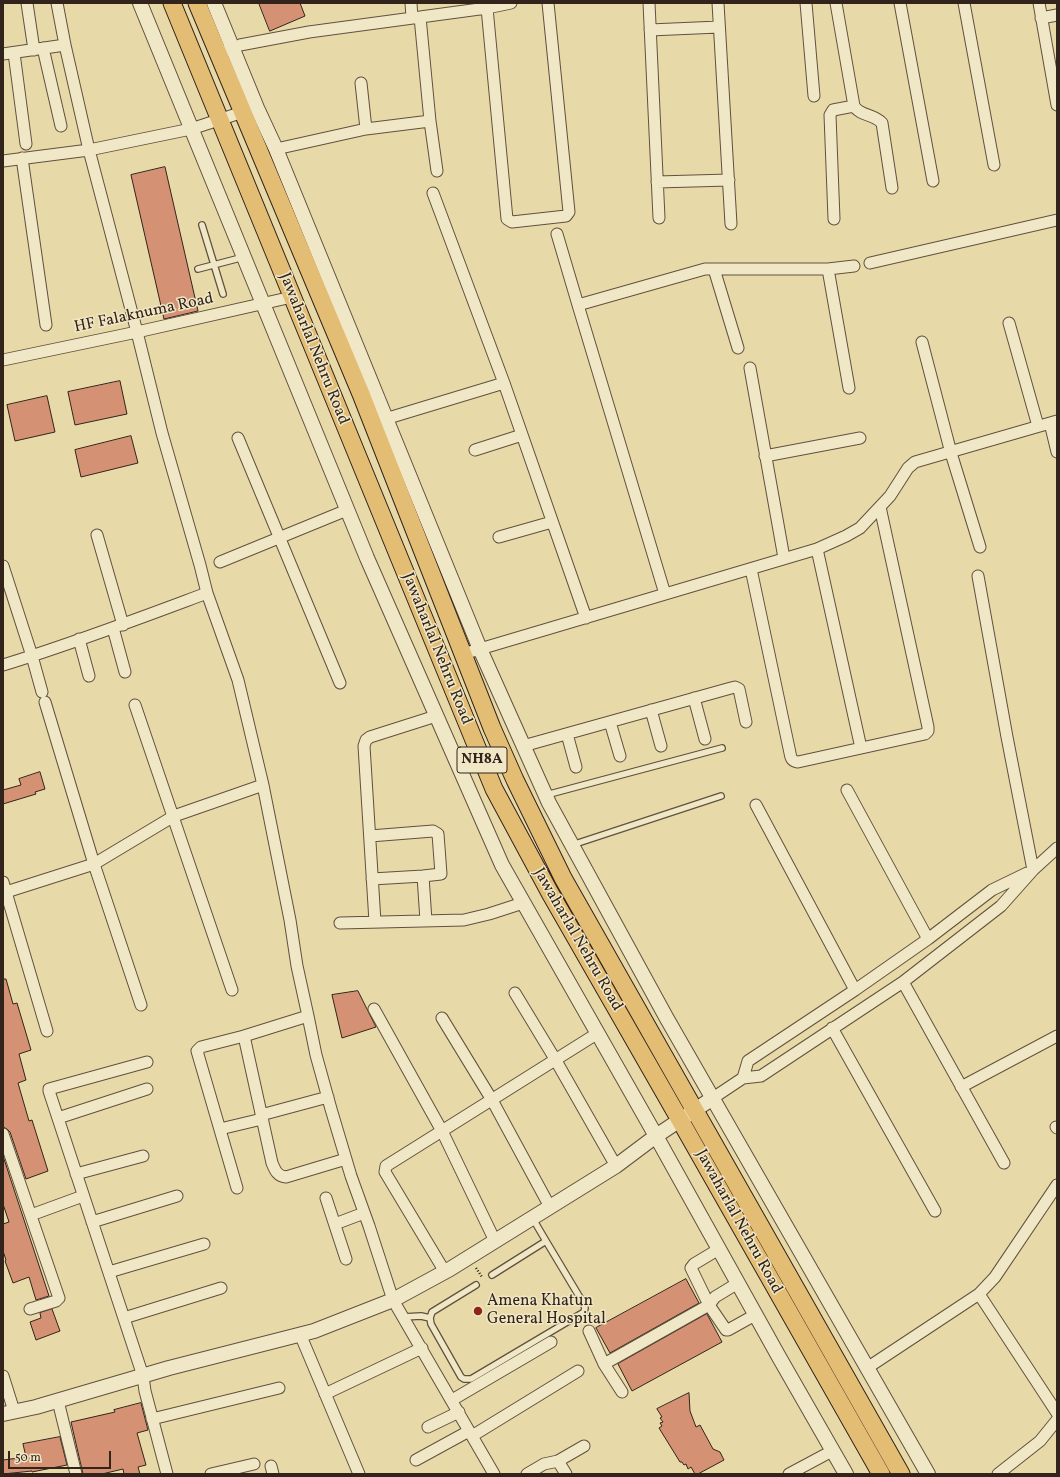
<!DOCTYPE html>
<html>
<head>
<meta charset="utf-8">
<style>
  body { margin:0 }
  #map { position:relative; width:1060px; height:1477px; overflow:hidden; background:#e8daa8; font-family:Vollkorn,serif }
  canvas { display:block }
  .frame { position:absolute; inset:0; border:4px solid #32231b; pointer-events:none }
  .scale { position:absolute; left:8px; top:1451px; width:103px; height:18px; box-sizing:border-box; border:2px solid #32231b; border-top:0; padding-left:5px; font-size:12px; line-height:14px; white-space:nowrap; color:#32231b; -webkit-text-stroke:3px #f0e7c6; paint-order:stroke }
</style>
</head>
<body>
<div id="map">
<canvas width="1060" height="1477"></canvas>
<div class="frame"></div>
<div class="scale">50 m</div>
</div>
<script>
const context = document.querySelector('canvas').getContext('2d');
context.lineJoin = 'round';
function fillPath(path, color) {
  context.fillStyle = color;
  context.fill(path, 'evenodd');
}
function trace(path, color, width, dash) {
  context.strokeStyle = color;
  context.lineWidth = width;
  context.lineCap = dash ? 'butt' : 'round';
  context.setLineDash(dash || []);
  context.stroke(path);
}
function write(font, color, halo, rows, align = 'center') {
  context.font = font + ' Vollkorn,serif';
  context.lineWidth = 3;
  context.setLineDash([]);
  context.textBaseline = 'middle';
  context.strokeStyle = halo;
  context.fillStyle = color;
  for (const [text, x, y, turn = 0] of rows) {
    context.save();
    context.translate(x, y);
    context.rotate((+turn || 0) * Math.PI / 180);
    context.textAlign = isNaN(turn) ? turn : align;
    if (halo) context.strokeText(text, 0, 0);
    context.fillText(text, 0, 0);
    context.restore();
  }
}
const building = new Path2D(`
  M259 3H300L305 16 270 31Z
  M165 167 198 311 164 319 131 175Z
  M120 381 127 414 75 425 68 392Z
  M47 396 55 432 15 441 7 405Z
  M131 436 138 463 81 477 75 450Z
  M40 772 45 789 35 792 36 794 3 804V790L21 785 19 779Z
  M3 979H6L13 1004 17 1003 31 1050 19 1054 26 1080 18 1083 29 1121 32 1120 48 1171 26 1179 10 1132 7 1129 3 1127Z
  M358 991 376 1027 342 1038 332 995Z
  M3 1156 49 1296 36 1300 29 1277 13 1283 5 1261 6 1260 3 1251V1224L9 1222 3 1204Z
  M686 1279 699 1303 610 1353 596 1328Z
  M52 1309 60 1331 36 1340 30 1322 41 1318 40 1313Z
  M707 1314 722 1342 632 1391 618 1364Z
  M689 1393 690 1411 696 1427 700 1425 713 1449 720 1452 724 1460 698 1474H695L691 1467 688 1469 686 1464 684 1465 682 1462H680L659 1428 662 1426 660 1423 663 1422 660 1418 662 1417 657 1409Z
  M141 1403 148 1430 137 1433 146 1465 138 1467 140 1474H124L123 1469 102 1474H83L71 1422 115 1412 114 1410Z
  M60 1437 67 1465 32 1472V1471L3 1474V1460L26 1457 23 1444Z`);
fillPath(building, '#d59173');
trace(building, '#32231b', 1);
const service = new Path2D(`
  M202 225 223 294
  M198 269 244 257
  M546 795 722 748
  M572 845 721 796
  M492 1275 546 1241 533 1219
  M476 1285 432 1312 430 1318 431 1324 461 1377 464 1379H471L584 1312 585 1308 582 1301 546 1241
  M403 1317 421 1316 430 1318`);
const minor = new Path2D(`
  M27 3 34 50
  M57 3 65 45 89 150 137 332 162 433 200 565 207 593 238 680 263 785 290 920 297 966 308 1016 316 1055 331 1109 351 1176 369 1226 393 1300 494 1474
  M411 3 412 18
  M649 3 659 218
  M718 3 731 224
  M806 3 814 96
  M836 3 854 106C860 116 874 114 882 123L892 188
  M900 3 933 181
  M964 3 994 165
  M1039 3 1057 105
  M487 8 507 219 512 222 566 216 569 212 548 3
  M1041 18 1057 15
  M650 30 719 27
  M43 48 61 126
  M226 51 240 45 309 32 487 8 511 3
  M14 53 26 144
  M3 54 65 45
  M361 83 366 129
  M430 121 437 171
  M276 149 366 129 430 121 420 17
  M22 158 46 325
  M3 161 89 150 191 129 249 110
  M657 182 729 180
  M433 193 504 383 586 618
  M834 219 830 115 833 110 854 106
  M557 234 578 305
  M870 263 1057 220
  M714 269 738 348
  M828 269 849 388
  M1009 323 1038 426
  M922 342 951 453 980 547
  M3 360 137 332 292 297
  M750 368 784 558
  M385 419 504 383
  M1050 423 1057 452
  M238 438 340 683
  M475 450 522 435
  M765 456 860 438
  M97 535 123 625
  M499 537 552 522
  M817 549 861 748
  M220 562 347 510
  M3 566 32 656 42 692
  M751 569 790 753C791 759 792 761 798 762L925 734 928 731V727L880 507
  M978 576 1007 737 1033 870
  M665 594 578 305 705 269H828L854 266
  M113 628 125 672
  M79 639 89 676
  M463 654 817 549 846 536 860 528 890 496 908 468 915 462 1057 421
  M3 665C72 644 140 618 207 593
  M694 698 705 739
  M45 702 94 864 141 1005
  M135 705 232 990
  M651 710 661 746
  M610 722 620 756
  M567 734 576 767
  M523 746 731 688 735 687 739 689 746 722
  M847 790 928 939
  M756 805 855 990
  M370 836 433 831 438 834 441 874 423 876
  M372 879 423 876 426 921
  M3 882 47 1031
  M3 893 94 864 174 816 263 785
  M375 922 364 746 366 740 370 737 436 716
  M340 923 464 920 489 914 523 903
  M903 982 1004 1163
  M515 993 555 1059 616 1166
  M374 1009 442 1131 495 1241
  M442 1018 492 1100 550 1207
  M832 1028 935 1211
  M244 1036 308 1016
  M147 1062 49 1089V1091L143 1376 145 1391 167 1474
  M743 1078 748 1061 855 990 928 939 992 890 1027 873
  M961 1087 1057 1036
  M713 1098 743 1078 761 1076 903 982 1001 906 1033 870 1057 848
  M261 1115 328 1097
  M58 1118 147 1089
  M1056 1127 1057 1128
  M220 1129 262 1119
  M3 1134 59 1298 56 1301 30 1309
  M76 1174 143 1156
  M1057 1185 995 1277 979 1294 1057 1413
  M237 1188 197 1051 201 1047 244 1036 272 1163C275 1170 277 1176 286 1177L346 1159
  M326 1198 346 1259
  M31 1215 83 1196
  M92 1222 177 1196
  M335 1224 364 1213
  M719 1249 694 1264 691 1268 709 1305 726 1330H728L755 1315
  M109 1272 204 1244
  M445 1272 385 1172 386 1166 598 1033
  M124 1318 221 1288
  M589 1331 604 1364 622 1392
  M300 1334 359 1474
  M604 1364 709 1305 715 1297 738 1283
  M867 1368 979 1294
  M3 1376 14 1411
  M325 1394 422 1348
  M452 1400 551 1342
  M58 1401 76 1474
  M152 1419 279 1388
  M428 1427 459 1412
  M472 1436 578 1371
  M416 1460 469 1431
  M558 1461 566 1474
  M271 1466 273 1474
  M211 1474 254 1464
  M527 1474 544 1464 558 1461 584 1446
  M789 1474 832 1451
  M998 1474 1040 1441 1057 1420`);
const tertiary = new Path2D(`
  M140 3 367 558 502 865 656 1136 779 1357 846 1474
  M214 3 257 108 276 149 480 649 549 803 666 1017 928 1474
  M3 1414 36 1407 169 1368 314 1331 393 1300 450 1269 616 1166 656 1136 713 1098`);
const primary = new Path2D(`
  M172 3 494 789 550 893 680 1120 881 1474
  M197 3 361 394 492 728 515 780 563 878 901 1474`);
trace(service, '#60513e', 8);
trace(minor, '#60513e', 13);
trace(tertiary, '#60513e', 16);
trace(primary, '#32231b', 19);
trace(new Path2D(`
  M476 1268 482 1277`), '#32231b', 2.5, [1, 2]);
trace(service, '#f0e7c6', 5.5);
trace(minor, '#f0e7c6', 11);
trace(tertiary, '#f0e7c6', 14);
trace(primary, '#e4bd74', 17);
for (const [x, y, r, color] of [
  [478,1311,5,"#8f2418"]
]) {
  const dot = new Path2D();
  dot.arc(x, y, r, 0, 2 * Math.PI);
  context.fillStyle = color;
  context.fill(dot);
  trace(dot, '#f0e7c6', 1.5);
}
for (const [x, y, w] of [
  [482,760,50]
]) {
  const box = new Path2D();
  box.roundRect(x - w / 2, y - 13, w, 26, 3);
  context.fillStyle = '#f0e7c6';
  context.fill(box);
  trace(box, '#32231b', 1);
}
write('bold 15px', '#32231b', null, [
  ["NH8A",482,760]
]);
write('16px', '#32231b', '#f0e7c6', [
  ["HF Falaknuma Road",144,314,-12],
  ["Jawaharlal Nehru Road",313,349,68],
  ["Jawaharlal Nehru Road",436,649,68],
  ["Jawaharlal Nehru Road",577,940,60],
  ["Jawaharlal Nehru Road",738,1222,61]
]);
write('16px', '#32231b', '#f0e7c6', [
  ["Amena Khatun",487,1302],
  ["General Hospital",487,1320]
], 'left');
</script>
</body>
</html>
